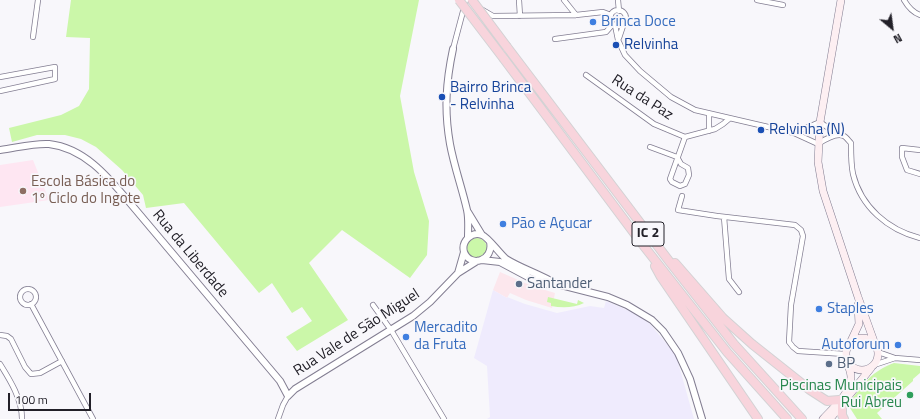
<!DOCTYPE html>
<html>
<head>
<meta charset="utf-8">
<style>
  body { margin:0 }
  #map { position:relative; width:920px; height:419px; overflow:hidden; background:#f8f7fb; font-family:"Titillium Web",sans-serif }
  canvas { display:block }
  .north { position:absolute; left:872px; top:8px; width:40px; height:40px; -webkit-text-stroke:3px #f8f7fb; paint-order:stroke; rotate:151deg; font-size:11px; font-weight:700; line-height:16px; text-align:center; color:#222028 }
  .north::after { content:''; display:block; margin:auto; width:14px; height:18px; background:#222028; clip-path:polygon(50% 0,100% 100%,50% 72%,0 100%) }
  .scale { position:absolute; left:8px; top:393px; width:83px; height:18px; box-sizing:border-box; border:2px solid #222028; border-top:0; padding-left:5px; font-size:12px; line-height:14px; white-space:nowrap; color:#222028; -webkit-text-stroke:3px #f8f7fb; paint-order:stroke }
</style>
</head>
<body>
<div id="map">
<canvas width="920" height="419"></canvas>
<div class="north">N</div>
<div class="scale">100 m</div>
</div>
<script>
const context = document.querySelector('canvas').getContext('2d');
context.lineJoin = 'round';
function fillPath(path, color) {
  context.fillStyle = color;
  context.fill(path, 'evenodd');
}
function trace(path, color, width, dash) {
  context.strokeStyle = color;
  context.lineWidth = width;
  context.lineCap = dash ? 'butt' : 'round';
  context.setLineDash(dash || []);
  context.stroke(path);
}
function write(font, color, halo, rows, align = 'center') {
  context.font = font + ' "Titillium Web",sans-serif';
  context.lineWidth = 3.5;
  context.setLineDash([]);
  context.textBaseline = 'middle';
  context.strokeStyle = halo;
  context.fillStyle = color;
  for (const [text, x, y, turn = 0] of rows) {
    context.save();
    context.translate(x, y);
    context.rotate((+turn || 0) * Math.PI / 180);
    context.textAlign = isNaN(turn) ? turn : align;
    if (halo) context.strokeText(text, 0, 0);
    context.fillText(text, 0, 0);
    context.restore();
  }
}
fillPath(new Path2D(`
  M500 272 532 286 555 293 552 308 526 300 510 293 507 298 493 290Z`), '#fce7ed');
fillPath(new Path2D(`
  M493 290 507 298V297L525 304 557 313 590 306 604 308 606 301 632 312 650 324 676 355 694 419H487L490 417 487 366 474 358Z`), '#efebfd');
fillPath(new Path2D(`
  M33 160 49 200 0 207V165Z`), '#fee6f2');
fillPath(new Path2D(`
  M71 0H419L400 96 414 172 429 221 427 255 410 278 342 230 309 263 348 320 297 351 286 337 312 321 302 307 292 313 272 283 259 293 184 203 146 208 143 195 122 170 96 147 81 139 65 135H37L12 142 9 128 61 115 79 106 89 89 90 38 66 37Z
  M467 248a10 10 0 1 1 20 0a10 10 0 1 1-20 0Z
  M548 297 577 304 578 300 584 303C574 308 562 308 551 306V303L547 302Z
  M894 363 920 366V373L913 379V381L877 413 882 419H857L850 408V402C863 384 872 371 894 363Z`), '#cbf7a9');
const minor = new Path2D(`
  M519 0 520 16
  M564 0 576 15
  M618 0 619 11
  M757 0 783 5
  M904 0C908 7 912 12 920 15
  M481 9 493 16 576 15 603 12 611 15
  M610 18a8 8 0 1 1 16 0a8 8 0 1 1-16 0Z
  M615 25 618 40 625 55 640 71 671 97 695 110 794 133 818 144C824 140 836 132 844 136 846 137 849 141 851 143 851 153 851 165 853 174 861 207 888 230 920 238
  M33 37 38 0
  M619 38 624 23
  M555 39 606 32 613 24
  M453 49 466 0
  M586 75 654 124 685 137 715 129 723 124 729 119
  M0 77 55 67V79L0 91
  M709 131V114
  M794 133 820 122 838 135
  M650 147 677 157 681 164 688 168 689 175 685 184 680 186 672 182 670 179 685 137
  M920 150 902 148V157L907 170 920 174
  M682 196 678 210 717 216 795 225 801 230 803 236 791 305 789 342 793 347 798 351 845 354
  M724 217 729 279 739 292
  M20 297a8 8 0 1 1 16 0a8 8 0 1 1-16 0Z
  M31 304 93 419
  M373 305 391 330 444 419
  M0 335 7 336 11 339 25 367 31 374 40 373 62 361
  M878 352 895 358 920 360
  M0 364C10 380 22 399 22 419
  M874 365 895 358
  M278 419 283 405 288 396`);
const tertiary = new Path2D(`
  M453 49C446 82 444 110 450 144 454 166 462 188 467 210 469 219 468 229 468 237
  M0 150C16 148 33 143 49 144 85 148 109 178 130 203L280 381 288 396 295 389 413 316 430 302 458 273 477 261
  M468 212 482 235
  M490 242C494 261 470 268 464 252 461 241 472 231 482 235 488 237 499 253 506 259 522 269 540 274 556 284
  M482 260 500 262 530 278 546 284H557L608 297 627 305 652 320 663 331 678 353 690 379 702 419
  M458 273 464 252`);
const secondary = new Path2D(`
  M841 0 820 122 818 162 823 191 858 297 876 347
  M846 354a16 16 0 1 1 32 0a16 16 0 1 1-32 0Z
  M851 341 859 324 858 305
  M823 419C833 408 851 393 851 377 851 373 849 368 848 365
  M830 419 871 368`);
const trunk = new Path2D(`
  M507 47 669 261 734 344 802 419
  M504 59 643 245 727 352 787 419
  M675 263 723 318 752 344 810 390 827 401 839 400
  M655 266 661 277 758 419
  M842 404V415L844 419`);
trace(minor, '#837e92', 6);
trace(tertiary, '#837e92', 8);
trace(secondary, '#837e92', 8);
trace(trunk, '#d3d2d4', 10);
trace(minor, '#fff', 4.5);
trace(tertiary, '#fff', 6);
trace(secondary, '#fdeff2', 7);
trace(trunk, '#f8d4dc', 8);
const trunkBridge = new Path2D(`
  M459 0 504 59
  M472 0 507 47`);
trace(trunkBridge, '#d3d2d4', 10, []);
trace(trunkBridge, '#f8d4dc', 8);
for (const [x, y, r, color] of [
  [593,22,4,"#3f7fe0"],
  [616,45,4,"#1a4fb4"],
  [442,97,4,"#1a4fb4"],
  [761,130,4,"#1a4fb4"],
  [23,191,4,"#8d6e63"],
  [503,224,4,"#3f7fe0"],
  [519,284,4,"#5c6f8a"],
  [819,309,4,"#3f7fe0"],
  [406,337,4,"#3f7fe0"],
  [898,345,4,"#3f7fe0"],
  [829,364,4,"#5c6f8a"],
  [910,395,4,"#2e9e5b"]
]) {
  const dot = new Path2D();
  dot.arc(x, y, r, 0, 2 * Math.PI);
  context.fillStyle = color;
  context.fill(dot);
  trace(dot, '#f8f7fb', 1.5);
}
for (const [x, y, w] of [
  [648,234,32]
]) {
  const box = new Path2D();
  box.roundRect(x - w / 2, y - 12, w, 24, 3);
  context.fillStyle = '#f8f7fb';
  context.fill(box);
  trace(box, '#222028', 1);
}
write('bold 14px', '#222028', null, [
  ["IC 2",648,234]
]);
write('15px', '#366cbe', '#f8f7fb', [
  ["Brinca Doce",601,22],
  ["Pão e Açucar",511,224],
  ["Staples",827,309],
  ["Mercadito",414,328],
  ["da Fruta",414,345],
  ["Autoforum",890,345,"right"]
], 'left');
write('15px', '#164399', '#f8f7fb', [
  ["Relvinha",624,45],
  ["Bairro Brinca",450,88],
  ["- Relvinha",450,105],
  ["Relvinha (N)",769,130]
], 'left');
write('15px', '#222028', '#f8f7fb', [
  ["Rua da Paz",642,98,33],
  ["Rua da Liberdade",190,254,50],
  ["Rua Vale de São Miguel",357,333,-33]
]);
write('15px', '#785e54', '#f8f7fb', [
  ["Escola Básica do",31,182],
  ["1º Ciclo do Ingote",31,199]
], 'left');
write('15px', '#4e5e75', '#f8f7fb', [
  ["Santander",527,284],
  ["BP",837,364]
], 'left');
write('15px', '#27864d', '#f8f7fb', [
  ["Piscinas Municipais",902,386],
  ["Rui Abreu",902,403]
], 'right');
</script>
</body>
</html>
